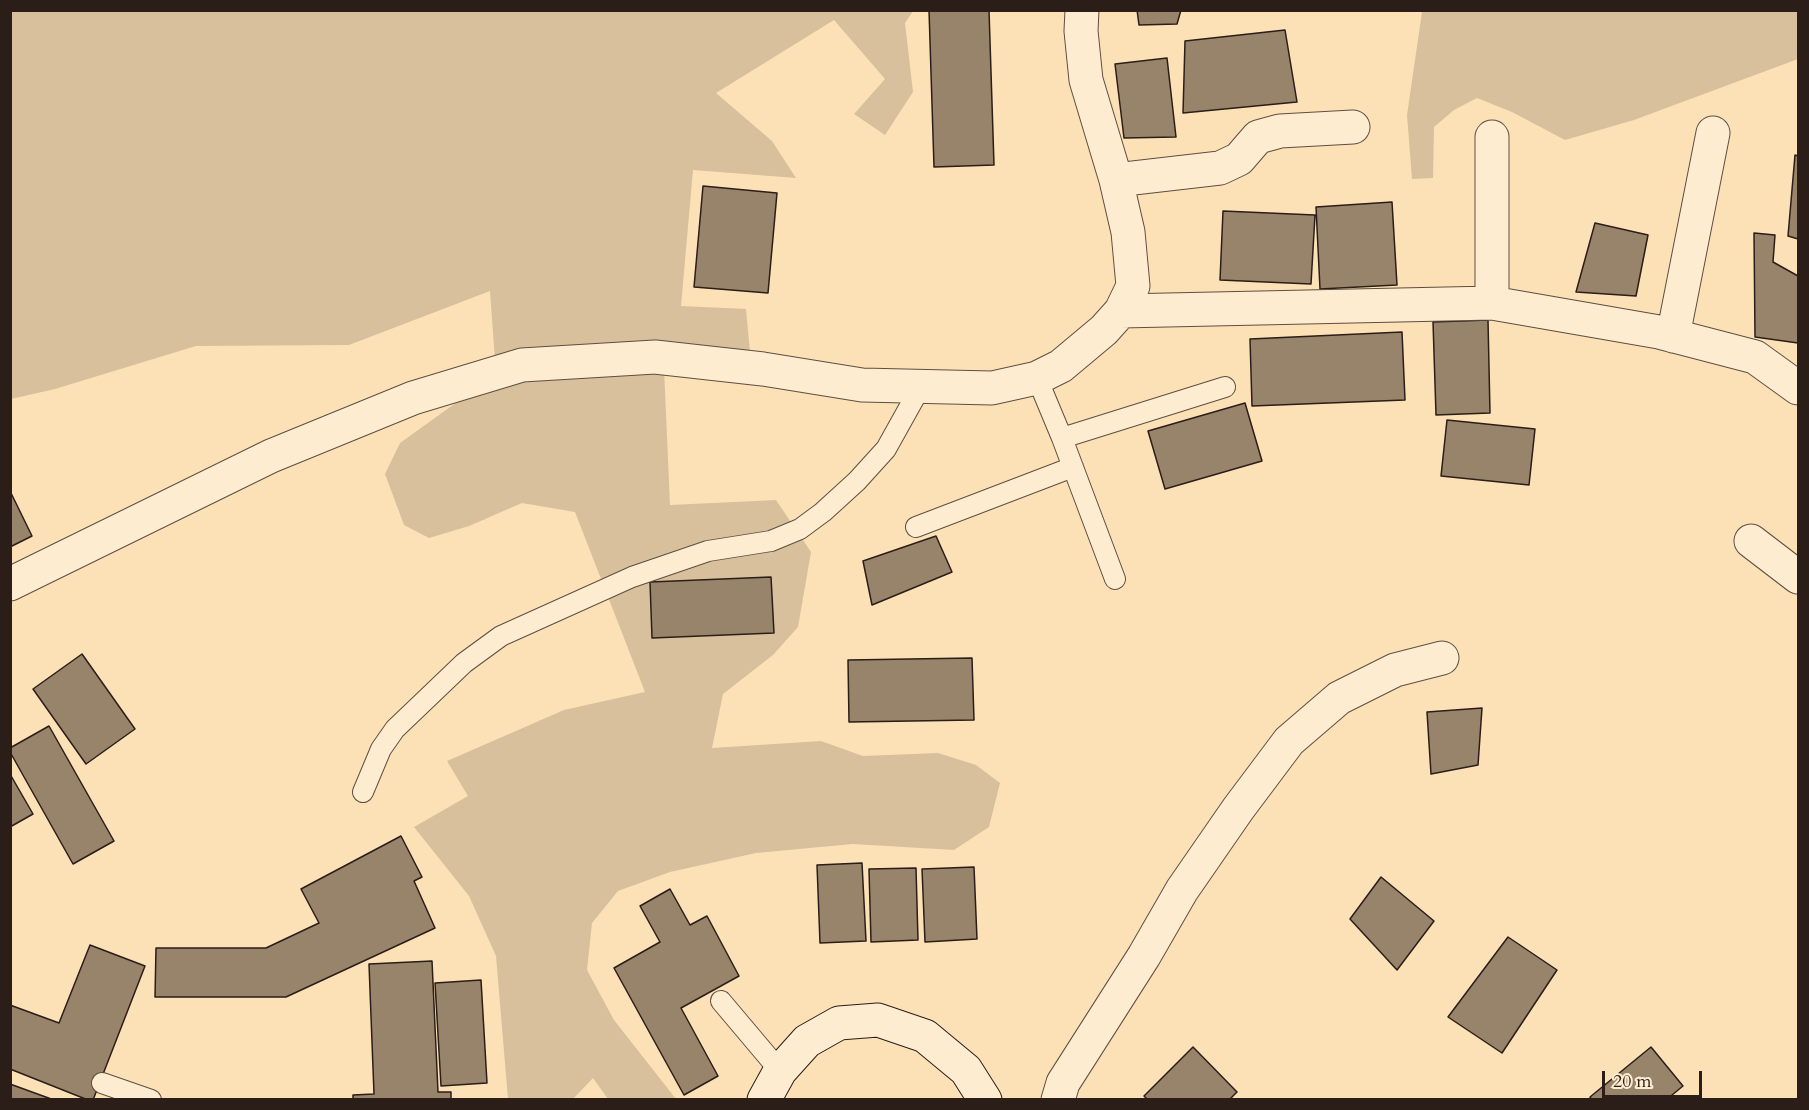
<!DOCTYPE html>
<html>
<head>
<meta charset="utf-8">
<style>
  body { margin:0 }
  #map { position:relative; width:1809px; height:1110px; overflow:hidden; background:#fce1b7; font-family:Cardo,serif }
  canvas { display:block }
  .frame { position:absolute; inset:0; border:12px solid #2b1d18; pointer-events:none }
  .scale { position:absolute; left:1602px; top:1071px; width:100px; height:27px; box-sizing:border-box; border:3px solid #2b1d18; border-top:0; padding-left:8px; font-size:18px; line-height:21px; white-space:nowrap; color:#2b1d18; -webkit-text-stroke:4px #fdecd0; paint-order:stroke }
</style>
</head>
<body>
<div id="map">
<canvas width="1809" height="1110"></canvas>
<div class="frame"></div>
<div class="scale">20 m</div>
</div>
<script>
const context = document.querySelector('canvas').getContext('2d');
context.lineJoin = 'round';
function fillPath(path, color) {
  context.fillStyle = color;
  context.fill(path, 'evenodd');
}
function trace(path, color, width, dash) {
  context.strokeStyle = color;
  context.lineWidth = width;
  context.lineCap = dash ? 'butt' : 'round';
  context.setLineDash(dash || []);
  context.stroke(path);
}
fillPath(new Path2D(`
  M1426 10 1798 11V59L1634 120 1565 140 1512 112 1477 98 1454 110 1434 127 1433 178 1412 179 1407 115 1422 12Z
  M10 11H913L905 23 913 92 885 135 854 114 885 79 834 20 716 93 772 141 796 178 693 170 681 306 746 309 750 352 663 345 670 505 776 500 811 552 798 627 773 655 723 694 712 748 821 741 863 756 938 753 976 765 1000 783 989 827 954 850 853 844 756 853 670 872 618 891 592 923 587 970 614 1020 676 1099H608L593 1078 573 1099H508L496 956 469 896 414 827 468 796 447 761 564 710 645 692 575 512 522 503 469 526 429 538 404 525 385 474 400 443 496 374 490 291 349 345 196 346 55 389 11 399Z`), '#d8c09c');
const building = new Path2D(`
  M929 10H989L994 165 934 167Z
  M1137 10H1181L1177 24 1139 25Z
  M1285 30 1297 102 1183 113 1185 41Z
  M1167 58 1176 137 1124 138 1115 64Z
  M1795 155 1798 156V239L1788 236Z
  M703 186 777 193 768 293 694 287Z
  M1392 202 1397 285 1320 289 1316 207Z
  M1223 211 1315 215 1311 284 1220 280Z
  M1595 223 1648 235 1636 296 1576 292Z
  M1754 233 1775 235 1773 262 1798 276V343L1755 337Z
  M1488 320 1490 413 1436 415 1433 322Z
  M1402 332 1405 400 1252 406 1250 339Z
  M1245 403 1262 461 1165 489 1148 431Z
  M1447 420 1535 429 1529 485 1441 476Z
  M10 491 32 536 10 547Z
  M936 536 952 572 872 605 863 561Z
  M771 577 774 633 652 638 650 582Z
  M82 654 135 729 86 764 33 689Z
  M972 658 974 720 849 722 848 660Z
  M1482 708 1478 765 1431 774 1427 712Z
  M49 726 114 841 73 864 10 752V748Z
  M10 774 33 814 10 827Z
  M401 836 422 877 414 881 435 928 286 997H155L156 948H266L319 923 301 889Z
  M862 863 866 941 820 943 817 865Z
  M974 867 977 939 925 942 922 869Z
  M916 868 918 940 871 942 869 869Z
  M1381 877 1434 921 1397 970 1350 919Z
  M670 889 690 925 707 916 739 976 681 1008 718 1076 684 1095 614 968 660 942 640 906Z
  M1508 937 1557 970 1502 1053 1448 1017Z
  M90 945 145 966 93 1100H88L10 1069V1005L59 1023Z
  M432 961 438 1092H451V1100H353V1095L374 1094 369 964Z
  M481 980 487 1083 441 1086 435 983Z
  M1193 1047 1237 1092 1229 1100H1148L1144 1096Z
  M1651 1047 1683 1086 1666 1100H1592L1590 1097Z
  M10 1084 54 1100H10Z`);
fillPath(building, '#98836b');
trace(building, '#2b1d18', 1.5);
const lane = new Path2D(`
  M1037 378 1062 438 1115 579
  M1062 438 1225 387
  M916 527 1073 467
  M363 792 381 749 395 729 464 663 501 636 632 577 708 551 771 541 800 529 823 512 857 481 886 449 920 388
  M721 1001 780 1071
  M102 1083 151 1100`);
const street = new Path2D(`
  M1116 180 1220 168 1239 159 1258 137 1280 131 1353 127
  M1492 303V137
  M1121 311 1492 303 1659 332 1755 357 1798 388
  M1673 336 1713 133
  M1751 541 1798 577
  M10 584 271 456 413 398 522 365 655 357 763 369 862 385 992 388 1037 378 1061 366 1104 330 1121 311 1133 286 1128 232 1116 180 1086 80 1081 31 1082 10
  M1058 1100 1063 1083 1144 956 1182 890 1238 809 1289 741 1339 698 1395 670 1442 658`);
const secondary = new Path2D(`
  M764 1100 780 1071 807 1041 839 1023 878 1020 925 1036 966 1070 985 1100`);
trace(lane, '#5f4e40', 22);
trace(street, '#5f4e40', 35);
trace(secondary, '#2b1d18', 35);
trace(lane, '#fdecd0', 20);
trace(street, '#fdecd0', 33);
trace(secondary, '#fdecd0', 33);
</script>
</body>
</html>
